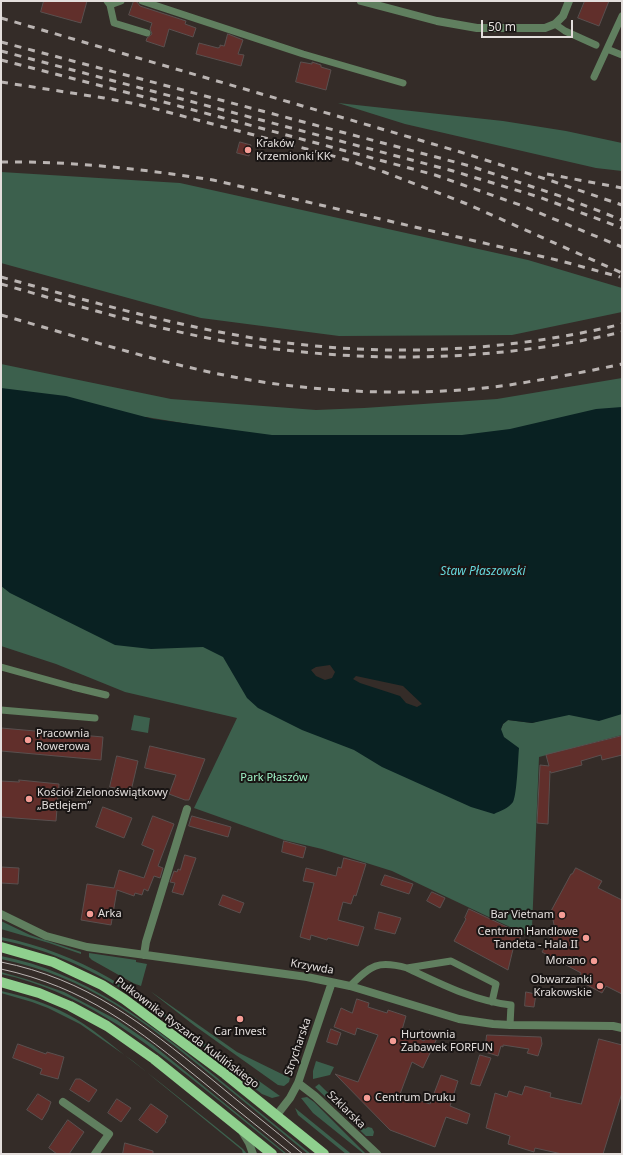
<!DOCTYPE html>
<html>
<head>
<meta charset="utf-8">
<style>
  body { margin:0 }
  #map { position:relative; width:623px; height:1155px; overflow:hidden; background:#342c28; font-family:"Noto Sans",sans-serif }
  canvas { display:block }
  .frame { position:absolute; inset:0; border:2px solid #e3dedc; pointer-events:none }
  .scale { position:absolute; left:481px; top:20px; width:92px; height:18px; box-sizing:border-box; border:2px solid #e3dedc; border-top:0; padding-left:5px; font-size:12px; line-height:14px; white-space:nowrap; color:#e3dedc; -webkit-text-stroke:3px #191514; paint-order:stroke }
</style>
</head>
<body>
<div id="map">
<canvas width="623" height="1155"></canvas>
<div class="frame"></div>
<div class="scale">50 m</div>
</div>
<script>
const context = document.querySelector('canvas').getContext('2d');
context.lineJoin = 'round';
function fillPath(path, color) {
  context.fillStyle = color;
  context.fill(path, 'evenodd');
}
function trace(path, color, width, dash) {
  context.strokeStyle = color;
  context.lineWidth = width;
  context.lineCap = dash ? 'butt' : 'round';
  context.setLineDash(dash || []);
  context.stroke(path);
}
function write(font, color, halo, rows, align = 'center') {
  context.font = font + ' "Noto Sans",sans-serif';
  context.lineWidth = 4;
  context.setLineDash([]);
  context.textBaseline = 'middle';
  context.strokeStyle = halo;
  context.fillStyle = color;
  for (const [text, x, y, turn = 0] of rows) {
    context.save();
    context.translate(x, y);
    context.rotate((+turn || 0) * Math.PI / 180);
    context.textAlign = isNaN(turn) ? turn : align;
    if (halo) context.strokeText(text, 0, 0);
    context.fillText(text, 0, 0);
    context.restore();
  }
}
fillPath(new Path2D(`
  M338 103 503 121 566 131 622 143V171L596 168 405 124Z
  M1 172 180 183 528 260 622 288V312L512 335 339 336 201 318 1 263Z
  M1 364 171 399 316 410 364 408 497 399 622 378V431L521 436 287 440 146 417 119 422 1 394Z
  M1 537 160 610 246 673 501 729 503 724 508 720 532 723 622 697V735L539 757 532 928 533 930 531 932V937L392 871 322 849 284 840 194 808 237 718 125 692 56 664 1 646Z
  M134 715 150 718 148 733 131 730Z
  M1 921 30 935 81 952V954L49 943 1 929Z
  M1 937C82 953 139 994 203 1042 229 1060 255 1078 280 1096L272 1098 262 1094C183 1030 104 960 1 940Z
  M89 953 136 960V962L147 964 141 986 133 983 92 960 89 957Z
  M1 956C84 972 151 1024 215 1076 247 1102 279 1128 311 1154H308C276 1128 244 1101 211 1075 144 1021 88 977 1 959Z
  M1 972 29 980 64 992 117 1020 153 1045 287 1154H285C257 1132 230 1109 202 1087 141 1038 77 990 1 974Z
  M1 991C24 996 46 1003 67 1014 90 1026 110 1044 131 1060 169 1089 206 1119 243 1149L247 1154H243L242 1150 133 1061 80 1024 48 1008 32 1002 1 993Z
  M150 991 237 1052 290 1078 289 1082 284 1086 278 1085 195 1026Z
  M316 1061 334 1067 330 1075 313 1079V1071Z
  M319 1084 365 1129 368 1127 372 1128 374 1132 373 1136H366L315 1087Z
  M307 1097 314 1102 366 1154H364L313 1113 301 1098Z
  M295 1108 349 1152 351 1154H346L298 1115Z`), '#3c604d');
fillPath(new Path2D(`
  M1 388 66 396 153 419 272 435H462L510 429 596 409 622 407V714L599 721 569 715 532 723 508 720 503 724 501 729 504 737 519 748C518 759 517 794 513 802 509 808 500 811 494 814L471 807 382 767 354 750 302 730 258 708 247 698 223 657 203 647 151 649 115 645 10 593 1 586ZM330 665 335 672 332 678 325 680 316 676 311 670 316 667ZM356 676 403 686 422 704 417 707 406 703 400 696 360 683 353 679Z`), '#092122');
const building = new Path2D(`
  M44 1H87L81 23 41 12Z
  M134 1 137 2 140 6 186 21 185 24 196 28 193 37 169 29 164 47 146 41 147 38 152 34 150 29 152 23 129 15Z
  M585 1H609L599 26 578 18Z
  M228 34 243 40 238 54 244 55 241 66 196 54 199 43 218 48 220 47V45L224 46Z
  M301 62 312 64V62L321 65V67L331 70 326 90 296 82Z
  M240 142 251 145 249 156 237 153Z
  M1 728 103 737 101 760 1 751Z
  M622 736V755L602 760 601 755 581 761 582 765 551 773 550 771 548 824 537 823 540 765 549 766 546 755Z
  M150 746 205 759 189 800H185L169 794 176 775 145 768Z
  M117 756 138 761 131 791 110 787Z
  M19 780 59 784 56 821 1 817V781L19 782Z
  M103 807 132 818 124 838 96 827Z
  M153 816 174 824 158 866 163 868 160 878 154 876 148 891 144 889 142 895 135 893 134 896 117 890 111 925 81 920 87 884 114 888 119 870 144 878 154 850 142 845Z
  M192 816 231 827 228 837 189 826Z
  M284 841 306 847 303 858 282 852Z
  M185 855 196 858 183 895 172 892 175 883 170 882 174 871 177 872 178 869 180 870Z
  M344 858 366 864 356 896 354 895 351 904 343 902 338 920 364 927 358 946 328 938 327 940 311 935 310 940 300 937 314 883 303 881 306 868 336 876 338 867 341 868Z
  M1 867 19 868 18 884 1 883Z
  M576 868 602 881 598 888 622 900V994L606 986 602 993 589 986 578 980 581 973 542 952 555 929 551 911 571 874H572Z
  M385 875 413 884 409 894 381 885Z
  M432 892 445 898 440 908 427 901Z
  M223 895 244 903 240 913 219 905Z
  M469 909 522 934 518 943 515 941 508 970 454 941 466 919 465 918Z
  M379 912 401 918 395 934 375 929Z
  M526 992 536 994 534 1007 525 1006Z
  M357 999 369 1003 368 1007 387 1013 388 1010 406 1016 402 1030 424 1041 429 1030 439 1034 423 1068 412 1062 400 1094 430 1104 441 1075 458 1081 450 1106 470 1114 467 1124 446 1117 435 1147 390 1130 335 1074 358 1082 378 1035 357 1028 355 1035 334 1027 341 1008 352 1013Z
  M331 1029 341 1033 337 1045 327 1042Z
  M487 1035 541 1037 542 1044 538 1056 527 1053 529 1049 503 1045V1047L501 1046 498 1056 485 1052Z
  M599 1039 622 1045V1093L603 1154H562L535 1148 534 1152 508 1144 510 1136 486 1128 495 1093 507 1097 509 1091 522 1095 525 1086 551 1093 550 1097 581 1104Z
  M18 1044 46 1054 47 1052 64 1057 58 1079 40 1074 42 1069 13 1058Z
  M480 1055 491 1058 480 1086 471 1084Z
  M76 1079H80L97 1090 89 1102 70 1090Z
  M38 1094 51 1102 48 1110 42 1120 27 1110Z
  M117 1099 131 1108 121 1122 108 1113Z
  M151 1104 168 1116 165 1121 166 1122 157 1133 139 1120Z
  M68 1120 84 1132 69 1154H57L49 1148Z
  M125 1143 153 1151V1154H123Z`);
fillPath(building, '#612f2b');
trace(building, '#5a504f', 1);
trace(new Path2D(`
  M107 1 110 5 114 23 147 33
  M142 1 303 54 403 83
  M110 5 121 1
  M555 24 565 31 596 45
  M607 49 622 55
  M594 77 622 16
  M1 667 73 687 106 695
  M1 710 95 718
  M350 986C371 965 378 960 407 968
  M492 1002 496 984 451 961 407 968C441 984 474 1001 511 1005L510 1025`), '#607f5f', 7);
trace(new Path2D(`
  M361 1 437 21 477 28H545L555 24 563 16 569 1
  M1 914 46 936 87 947 307 977 350 986 459 1019 493 1024 510 1025 613 1026 622 1028
  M144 955 146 942 187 809
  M298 1083 315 1096 377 1154
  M63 1102 109 1134 95 1154
  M276 1116 290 1098 298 1083 332 982
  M243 1133 249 1143 253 1154`), '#607f5f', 8);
trace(new Path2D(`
  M1 947 53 962 102 985 124 999 225 1074 324 1154
  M1 982 39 993 70 1006 107 1026 154 1059 272 1154`), '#8fd08e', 10);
trace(new Path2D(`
  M1 962C87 979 143 1024 209 1077 240 1103 272 1128 303 1154
  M1 969C85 987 138 1029 203 1082 232 1106 262 1130 292 1154`), '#bab4b2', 1);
trace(new Path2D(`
  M1 18 457 151 552 181 622 205
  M1 42 470 166 563 197 622 220
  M1 51 453 171 539 197 622 228
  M1 60 160 101 435 175 520 205 622 247
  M1 82 104 98 141 105 348 160 384 172 467 204 622 273
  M1 162C72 161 142 169 213 180L561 261 620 277
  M547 174 622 188
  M1 277C85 300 168 324 253 338 375 358 503 353 622 324
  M1 284C82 307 164 332 247 345 372 364 499 361 622 332
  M1 315C94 341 188 373 284 385 358 394 436 395 509 385 547 379 585 372 622 364`), '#bab4b2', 3, [7, 7]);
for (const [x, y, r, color] of [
  [248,150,4,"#f59c95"],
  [28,740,4,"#f59c95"],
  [29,799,4,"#f59c95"],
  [90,914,4,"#f59c95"],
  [562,915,4,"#f59c95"],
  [586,938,4,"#f59c95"],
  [594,961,4,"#f59c95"],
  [600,986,4,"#f59c95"],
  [240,1019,4,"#f59c95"],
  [393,1041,4,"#f59c95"],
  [367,1098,4,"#f59c95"]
]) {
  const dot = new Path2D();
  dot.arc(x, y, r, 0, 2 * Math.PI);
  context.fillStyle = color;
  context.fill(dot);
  trace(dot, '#191514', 1.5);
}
write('11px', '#e3dedc', '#191514', [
  ["Kraków",256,144],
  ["Krzemionki KK",256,157],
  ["Pracownia",36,734],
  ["Rowerowa",36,747],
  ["Kościół Zielonoświątkowy",37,793],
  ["„Betlejem”",37,806],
  ["Arka",98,914],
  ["Bar Vietnam",554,915,"right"],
  ["Centrum Handlowe",578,932,"right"],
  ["Tandeta - Hala II",578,945,"right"],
  ["Morano",586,961,"right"],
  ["Obwarzanki",592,980,"right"],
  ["Krakowskie",592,993,"right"],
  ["Car Invest",240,1032,"center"],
  ["Hurtownia",401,1035],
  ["Zabawek FORFUN",401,1048],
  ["Centrum Druku",375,1098]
], 'left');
write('11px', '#a1f5c8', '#191514', [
  ["Park Płaszów",274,778]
]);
write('11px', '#e3dedc', '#191514', [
  ["Krzywda",312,967,10],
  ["Pułkownika Ryszarda Kuklińskiego",187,1033,37],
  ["Strycharska",298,1047,-71],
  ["Szklarska",346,1110,44]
]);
write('italic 12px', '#65d7dc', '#191514', [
  ["Staw Płaszowski",483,572]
]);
</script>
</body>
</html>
